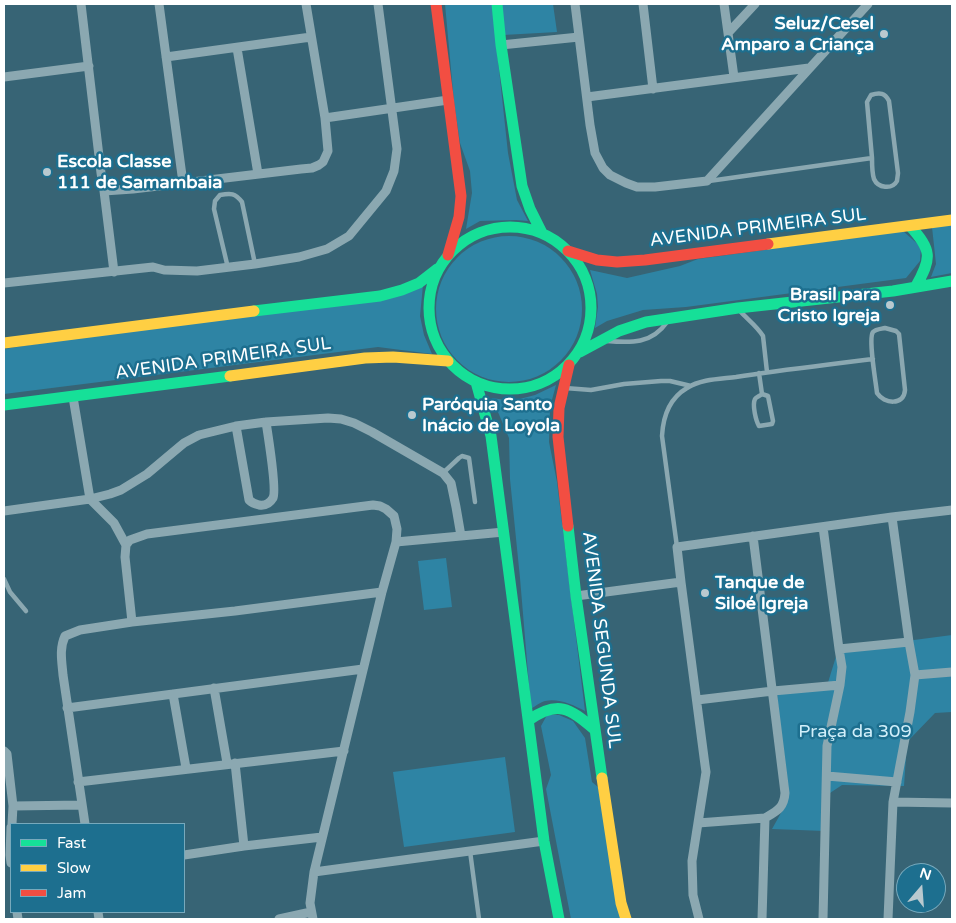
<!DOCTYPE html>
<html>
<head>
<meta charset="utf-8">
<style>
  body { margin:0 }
  #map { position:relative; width:956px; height:923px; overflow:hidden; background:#376475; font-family:"Varela Round",sans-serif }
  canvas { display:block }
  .frame { position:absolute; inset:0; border:5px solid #fff; pointer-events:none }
  .legend { position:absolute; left:10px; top:823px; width:175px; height:90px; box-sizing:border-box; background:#1d6f8f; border:1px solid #77a9bc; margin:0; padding:6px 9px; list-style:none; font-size:15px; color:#fff }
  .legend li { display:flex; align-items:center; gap:10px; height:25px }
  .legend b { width:25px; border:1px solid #77a9bc }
  .north { position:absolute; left:896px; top:863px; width:50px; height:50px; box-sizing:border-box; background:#1d6f8f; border:1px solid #77a9bc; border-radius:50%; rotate:18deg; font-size:14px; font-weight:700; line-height:20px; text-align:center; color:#fff }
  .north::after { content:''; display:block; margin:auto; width:18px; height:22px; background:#b9c9cf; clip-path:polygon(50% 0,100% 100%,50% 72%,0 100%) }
</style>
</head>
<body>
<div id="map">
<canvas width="956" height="923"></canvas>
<div class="frame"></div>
<ul class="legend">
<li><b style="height:6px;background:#16e098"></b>Fast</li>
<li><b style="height:6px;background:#ffcf43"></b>Slow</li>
<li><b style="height:6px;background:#f24e42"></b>Jam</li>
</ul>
<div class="north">N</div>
</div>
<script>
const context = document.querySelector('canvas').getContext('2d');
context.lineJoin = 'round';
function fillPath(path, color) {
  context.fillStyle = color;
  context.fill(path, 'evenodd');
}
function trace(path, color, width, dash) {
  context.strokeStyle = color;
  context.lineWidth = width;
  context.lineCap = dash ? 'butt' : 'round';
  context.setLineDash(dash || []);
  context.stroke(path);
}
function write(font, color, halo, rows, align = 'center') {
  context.font = font + ' "Varela Round",sans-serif';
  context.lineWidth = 5;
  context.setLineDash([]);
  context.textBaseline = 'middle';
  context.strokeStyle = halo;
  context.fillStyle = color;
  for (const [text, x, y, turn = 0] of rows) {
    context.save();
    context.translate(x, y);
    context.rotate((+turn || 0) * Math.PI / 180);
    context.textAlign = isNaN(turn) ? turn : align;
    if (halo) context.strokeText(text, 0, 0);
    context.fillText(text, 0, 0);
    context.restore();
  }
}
fillPath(new Path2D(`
  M445 4H492L508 153 517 200 528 221 516 220 480 221 466 229 472 193 470 171 460 143 454 102Z
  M499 4H553L557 32 503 35Z
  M952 224V273L931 277 936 264 932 227Z
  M903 231 921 247 920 261 906 278 686 307 643 310 607 321 595 328 598 307 597 294 590 270 627 278 680 266 698 259Z
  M436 309a73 73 0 1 1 146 0a73 73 0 1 1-146 0Z
  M423 285 420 316 424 335 432 354 378 347 4 394V349Z
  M556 385 550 407 549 442 557 482 585 711C573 705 559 698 545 701 541 702 535 706 531 709L520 578 510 479 509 438 492 398 512 401 535 395Z
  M446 558 452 607 424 610 418 561Z
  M952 635V712L935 713 907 742 904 786 842 785 824 797 825 831 772 829 786 804 777 693 826 689 838 650Z
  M547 715H559L573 721 585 738 592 782 598 787 622 919H571L546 789 551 775 541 726Z
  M505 757 515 832 404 847 393 772Z`), '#2e84a4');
trace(new Path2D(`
  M709 181 872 158 867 102 871 95C880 92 885 93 889 101L898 173C898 174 897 180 897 181 892 190 878 188 874 179 872 173 872 164 872 158
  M228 268 214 209 215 201 220 195C231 193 235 193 242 202L255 264
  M739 310C747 319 757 326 763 336L767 372
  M885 328 896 331 899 334 905 390C904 406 884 404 877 393 876 383 868 338 873 332 876 329 881 329 885 328Z
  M607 341C631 343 652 344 667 322
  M759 373 762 394
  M565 388 591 390 624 384 661 381H670L691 386
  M762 394 768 396 773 421 772 424 759 426C756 421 752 405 755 399 756 397 760 396 762 394Z
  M443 473 459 458 462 456 469 458 475 502
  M677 547 662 436C663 417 670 398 687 388 701 379 720 379 736 377 781 370 827 365 873 359
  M4 579 10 592 26 611
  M470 851 479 919`), '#8ba8b1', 4.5);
trace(new Path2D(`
  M81 4 101 173 104 191 133 189 301 169 312 168 319 165 323 162 328 151 325 118 306 4
  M159 4 183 183
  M575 4 590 125 595 153 603 168 610 175 626 183 637 187H655L707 181 868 4
  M643 4 653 89
  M724 4 734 77
  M728 33 755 4
  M501 45 579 37
  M237 48 258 174
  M166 57 311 37
  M4 77 89 66
  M587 97 809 68
  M325 118 448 100
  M104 191 114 272
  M4 283 153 267 164 270 197 271 255 264 299 257 327 249 349 236 386 191 394 171 397 149 378 4
  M73 397 90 499 114 523 126 545 125 557 132 622
  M236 426 249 500C252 503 255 504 259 505 265 506 270 503 273 498 277 490 268 435 266 422
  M4 511 90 499 110 494 121 490 147 474 184 443 199 435 236 426 266 422 328 418 341 419 354 423 372 432 443 473 451 483 456 507 461 536
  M892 517 909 642
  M823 527 839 649
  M753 536 785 793C784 808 777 811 765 818L762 919
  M396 542 504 532
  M126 545 130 540 147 534 373 505 380 506 386 509 394 516 397 529 396 542 382 592 314 872 310 903 313 919
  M681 582 677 547 892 517 952 510
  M576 596 681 582 705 765 706 772 692 861 693 895 699 919
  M214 688 227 763
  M173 694 186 768
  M697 700 773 691 840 685 842 667 839 649 909 642 915 675 952 672
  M67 708 363 669
  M4 751 7 754 13 806 12 824
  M235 763 244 846
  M827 776 897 782
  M78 782 344 751
  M893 802 952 803
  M13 806 82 805
  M698 823 765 818
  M85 824 63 675C62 662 59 649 65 636L80 630 132 622 235 611 382 592
  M11 827 10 855 11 863
  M184 855 244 846 322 837
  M314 872 544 841
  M17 912 18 919
  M98 912 99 919
  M279 919 311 912
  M823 919 827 746 840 685
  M888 919 893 802 910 712 915 675`), '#8ba8b1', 9);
trace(new Path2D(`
  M497 4 501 45 522 186 530 209 542 233
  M910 226C932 250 932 258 916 286
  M429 308a81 81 0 1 1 162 0a81 81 0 1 1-162 0Z
  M254 311 380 296 402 290 419 283 437 269
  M580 352 619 331 646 322 738 308 893 291 952 281
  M476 382 491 436 544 841 559 919
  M4 405 230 376
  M568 526 576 596 602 778
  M529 720C558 700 569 708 594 729`), '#16e098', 11);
trace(new Path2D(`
  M768 244 952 220
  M4 343 254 311
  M230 376 365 358 393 357 448 361
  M602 778 621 903 626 919`), '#ffcf43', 11);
trace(new Path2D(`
  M436 4 461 196 459 217 448 255
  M568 251 597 260 617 262 645 260 768 244
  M568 526 558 437 559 408 569 365`), '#f24e42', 11);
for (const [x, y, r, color] of [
  [884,34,5,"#b9c9cf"],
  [47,172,5,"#b9c9cf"],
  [890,305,5,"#b9c9cf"],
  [412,415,5,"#b9c9cf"],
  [705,593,5,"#b9c9cf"]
]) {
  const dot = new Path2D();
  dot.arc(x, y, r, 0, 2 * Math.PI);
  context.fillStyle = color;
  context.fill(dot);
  trace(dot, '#1d6f8f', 2);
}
write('bold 18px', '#fff', '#1d6f8f', [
  ["Seluz/Cesel",874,24,"right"],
  ["Amparo a Criança",874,45,"right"],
  ["Escola Classe",57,162],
  ["111 de Samambaia",57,183],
  ["Brasil para",880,295,"right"],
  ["Cristo Igreja",880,316,"right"],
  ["Paróquia Santo",422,405],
  ["Inácio de Loyola",422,426],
  ["Tanque de",715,583],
  ["Siloé Igreja",715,604]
], 'left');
write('18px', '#fff', '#1d6f8f', [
  ["AVENIDA PRIMEIRA SUL",758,228,-7],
  ["AVENIDA PRIMEIRA SUL",223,359,-8],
  ["AVENIDA SEGUNDA SUL",601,640,83]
]);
write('18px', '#d1effa', '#1d6f8f', [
  ["Praça da 309",855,732]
]);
</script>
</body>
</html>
